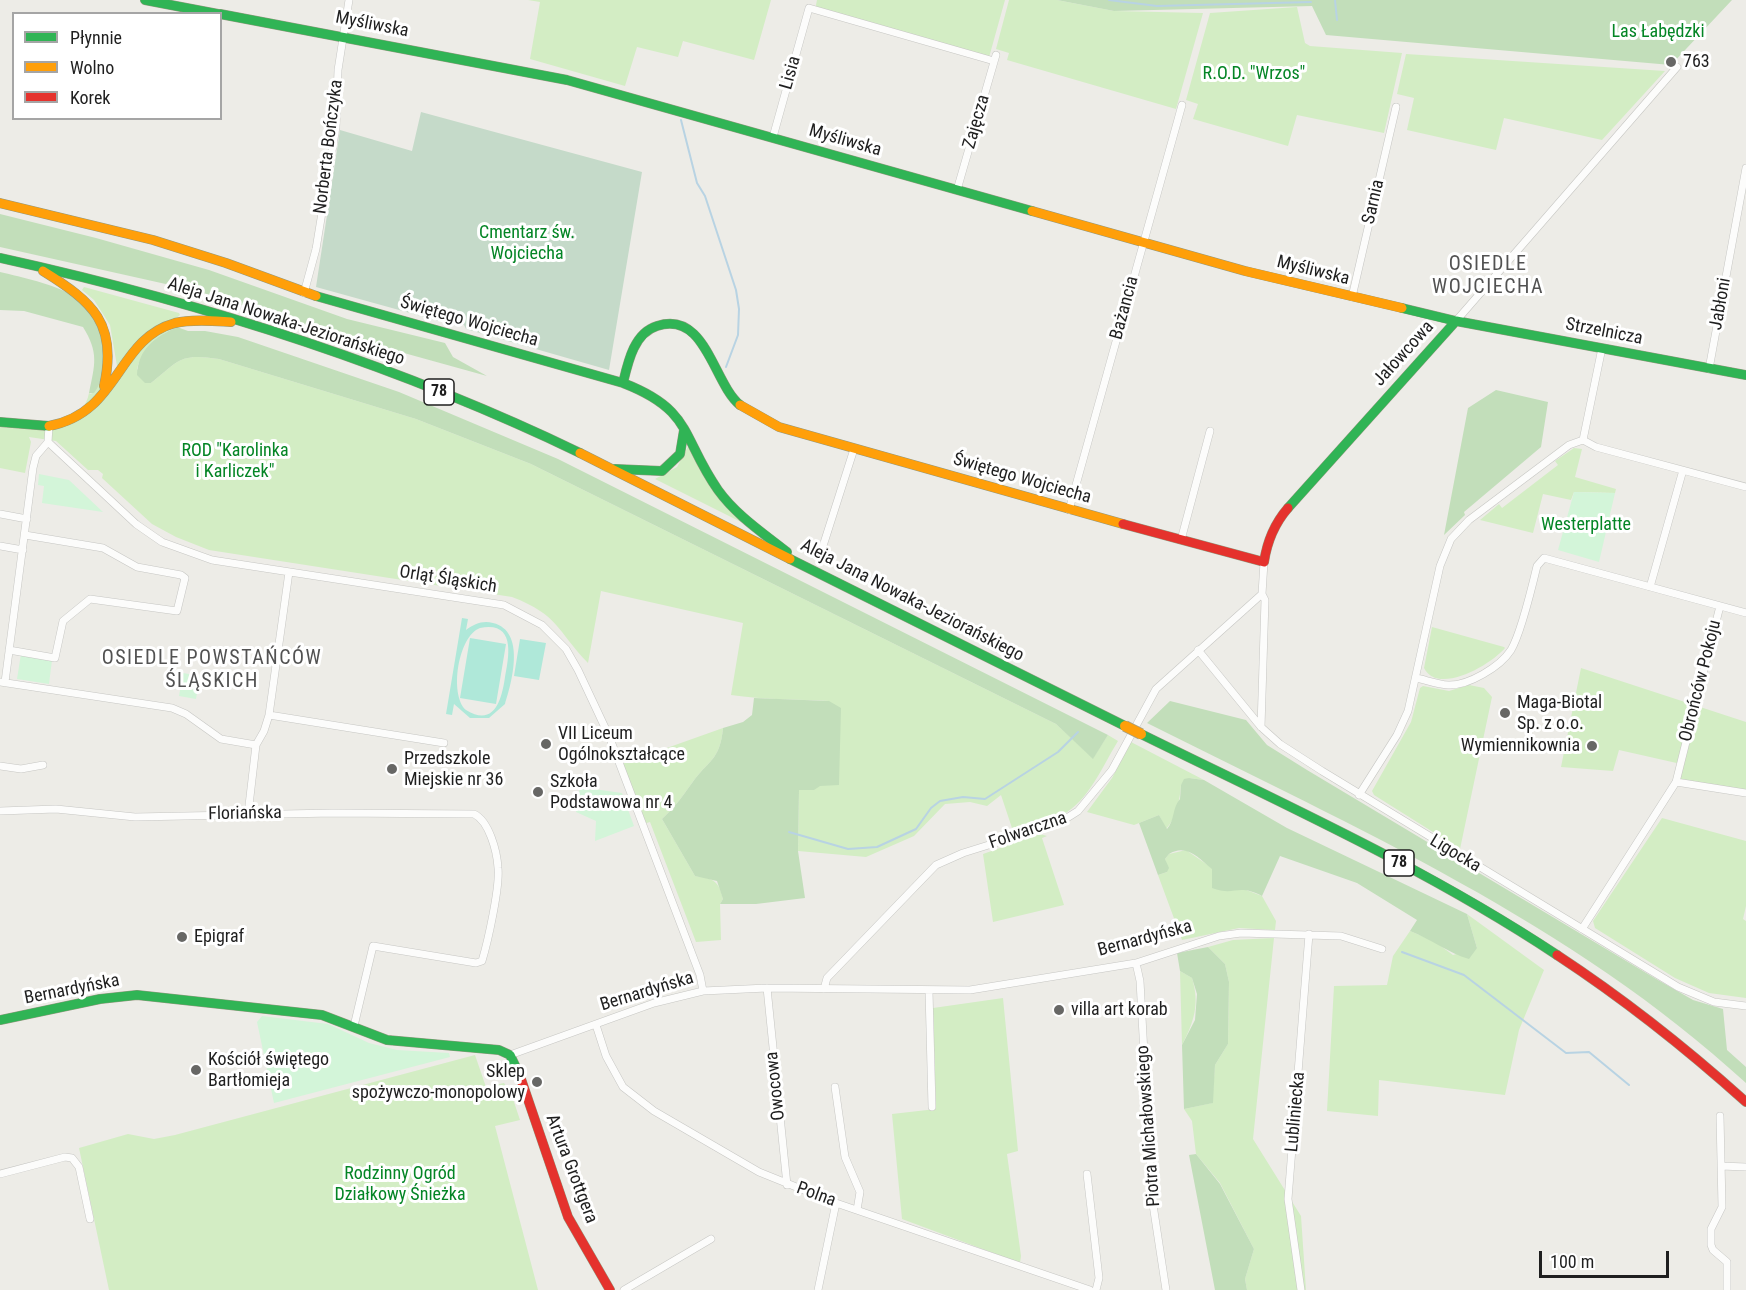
<!DOCTYPE html>
<html>
<head>
<meta charset="utf-8">
<style>
  body { margin:0 }
  #map { position:relative; width:1746px; height:1290px; overflow:hidden; background:#edece7; font-family:"Roboto Condensed",sans-serif }
  canvas { display:block }
  .legend { position:absolute; left:12px; top:12px; width:210px; height:108px; box-sizing:border-box; background:#fff; border:2px solid #a5a5a5; margin:0; padding:8px 10px; list-style:none; font-size:18px; color:#1f1f1f }
  .legend li { display:flex; align-items:center; gap:12px; height:30px }
  .legend b { width:30px; border:2px solid #a5a5a5 }
  .scale { position:absolute; left:1539px; top:1251px; width:130px; height:27px; box-sizing:border-box; border:3px solid #1f1f1f; border-top:0; padding-left:8px; font-size:18px; line-height:21px; white-space:nowrap; color:#1f1f1f; -webkit-text-stroke:4px #fff; paint-order:stroke }
</style>
</head>
<body>
<div id="map">
<canvas width="1746" height="1290"></canvas>
<ul class="legend">
<li><b style="height:8px;background:#30b455"></b>Płynnie</li>
<li><b style="height:8px;background:#ff9f0a"></b>Wolno</li>
<li><b style="height:8px;background:#e5322d"></b>Korek</li>
</ul>
<div class="scale">100 m</div>
</div>
<script>
const context = document.querySelector('canvas').getContext('2d');
context.lineJoin = 'round';
function fillPath(path, color) {
  context.fillStyle = color;
  context.fill(path, 'evenodd');
}
function trace(path, color, width, dash) {
  context.strokeStyle = color;
  context.lineWidth = width;
  context.lineCap = dash ? 'butt' : 'round';
  context.setLineDash(dash || []);
  context.stroke(path);
}
function write(font, color, halo, rows, align = 'center') {
  context.font = font + ' "Roboto Condensed",sans-serif';
  context.lineWidth = 6;
  context.setLineDash([]);
  context.textBaseline = 'middle';
  context.strokeStyle = halo;
  context.fillStyle = color;
  for (const [text, x, y, turn = 0] of rows) {
    context.save();
    context.translate(x, y);
    context.rotate((+turn || 0) * Math.PI / 180);
    context.textAlign = isNaN(turn) ? turn : align;
    if (halo) context.strokeText(text, 0, 0);
    context.fillText(text, 0, 0);
    context.restore();
  }
}
fillPath(new Path2D(`
  M528 0H771L754 60 683 41 678 57 637 47 625 86 530 59 540 2Z
  M817 0H1005L988 61 815 10Z
  M1009 0H1057L1114 11 1203 13 1176 109 1007 60 1009 53 996 49Z
  M1297 7 1305 43 1310 46 1402 53 1384 133 1297 115 1288 146 1193 119 1198 104 1186 100 1210 13Z
  M1406 54 1665 71 1602 140 1504 118 1496 150 1407 130 1414 98 1397 94Z
  M84 287 179 313 180 315 117 366 110 325 94 300 82 290Z
  M179 323C161 337 143 346 137 369L151 383C180 360 179 353 219 359L416 419 531 464 1056 724 1093 758 1108 735 1118 741C1103 765 1089 801 1062 815 1047 823 1029 826 1013 831L1001 795 987 806 970 802 945 804 914 836 866 857 798 851 799 789 814 790 829 701C796 699 764 700 731 695L743 623 601 591 588 663C557 631 559 615 512 597L209 550 176 537 152 524 102 478 103 474 98 470H88L56 441 29 437 31 442 25 473 0 468V422C30 425 81 433 89 393L91 394 102 381 101 393 137 348Z
  M689 445 745 524 655 479 677 467Z
  M1574 448 1582 449 1575 477 1616 489 1615 493 1574 492 1571 500 1543 494 1533 533 1480 520 1499 504 1502 508 1558 465 1555 461Z
  M1432 627 1504 647 1505 648C1492 664 1438 696 1424 668Z
  M1581 668 1746 722V793L1676 782 1681 764 1619 750 1613 771 1561 767Z
  M1469 685 1484 688 1492 697 1460 849 1374 795 1372 791 1411 722 1420 688 1423 686 1449 691Z
  M723 728C720 761 708 760 692 783 682 797 674 808 662 819L695 876C713 878 719 881 723 899L720 904 721 940 696 942 650 822 643 824 619 765Z
  M1131 742 1204 780 1189 778 1181 785C1180 800 1176 819 1166 829L1159 815 1134 825 1087 812 1112 778Z
  M1662 818 1746 841V906L1743 919 1746 921V998L1709 993 1675 978 1595 928 1593 921Z
  M1040 834 1047 836 1042 838 1064 905 993 922 983 854Z
  M1186 850 1241 888 1262 896 1276 921 1275 930 1239 928 1182 940 1158 875 1167 872 1165 859 1169 854Z
  M1467 914 1544 970 1519 1030 1505 1095 1379 1080 1378 1116 1327 1111 1334 986 1387 985 1393 956 1410 931 1434 941 1453 955 1477 948Z
  M1274 938 1253 1139 1301 1216 1306 1290H1247L1245 1279 1254 1249 1220 1183 1196 1154 1192 1121 1184 1109 1212 1103 1215 1065 1228 1044 1229 982 1225 964 1208 947 1233 940Z
  M1180 971 1192 978C1200 1004 1194 1022 1182 1045Z
  M1003 998 1018 1151 1007 1154 1021 1256 1020 1263 902 1219 892 1114 936 1109 933 1008Z
  M475 1055 486 1087 504 1083 511 1093 520 1120 495 1126 538 1290H109L79 1148 128 1134 154 1139 175 1135Z`), '#d3edc4');
fillPath(new Path2D(`
  M1057 0H1732L1671 65 1326 35 1312 6 1114 11Z
  M0 214 96 238 209 270 347 319 445 343 453 357 487 376 339 335 197 291 0 247Z
  M0 272C46 283 114 295 105 359 103 372 102 382 94 393H89C95 364 99 353 83 327L24 311 0 310Z
  M177 327 188 331H205L238 337 399 392 558 459 1108 735 1093 759 1056 724 531 464 416 419 219 359C179 353 180 360 151 383H145L137 375C138 349 155 337 177 327Z
  M1496 390 1548 402 1541 447 1464 512 1465 515 1444 535 1468 408Z
  M754 698 829 701 841 708 839 785 820 786 814 790H799L798 851 805 898 756 904H720L723 899 717 881 695 876 662 819C674 808 682 797 692 783 708 760 720 761 723 728L743 722 752 715Z
  M1170 701 1246 720 1267 745 1307 770 1658 980 1693 1000 1723 1009 1727 1050 1746 1067V1083C1572 923 1356 828 1147 723Z
  M1189 778 1204 780 1287 828 1467 914 1477 948 1469 959C1448 953 1431 939 1410 931L1417 920 1357 883 1280 856 1262 896C1237 883 1235 897 1212 888V869C1199 858 1186 843 1169 854L1165 859 1169 868 1167 872 1158 875 1139 823 1159 815 1167 829C1175 820 1172 808 1180 799L1181 785 1184 779Z
  M1208 947 1225 964 1229 982 1228 1044 1215 1065 1213 1103 1184 1109 1182 1045 1195 1020 1197 994 1192 978 1180 971 1177 953Z
  M1196 1154 1220 1184 1254 1249 1245 1279 1247 1290H1215L1189 1155Z`), '#c2deba');
fillPath(new Path2D(`
  M421 112 642 172 609 370 466 329 464 325 458 323 457 326 316 287 340 130 412 151Z`), '#c5dac9');
fillPath(new Path2D(`
  M39 474 69 480 103 512 42 503 44 486 38 485Z
  M1574 492 1615 493 1599 562 1558 550Z
  M21 654 52 660 49 684 17 679Z
  M183 673 200 676 196 699 179 696Z
  M580 787 622 793 634 826 595 841 596 821 576 812Z
  M262 1016 328 1024 369 1043 397 1050 449 1053 450 1057 274 1103 257 1022Z`), '#d3f5d9');
fillPath(new Path2D(`
  M462 618 468 619 466 630C474 624 483 620 493 623 526 631 512 682 505 704L489 718H470L454 704 452 715 446 714ZM480 628C516 621 509 656 505 677 502 698 495 728 466 710 449 695 458 636 480 628Z
  M470 638 506 644 496 704 460 698Z
  M520 639 546 643 539 680 514 676Z`), '#afe8d9');
trace(new Path2D(`
  M1109 0 1157 6 1311 2
  M1335 0 1337 20
  M681 120 697 183 705 196 736 290 739 309 738 335 726 367
  M789 832 848 849 877 847 916 829 931 808 940 801 963 797 985 799 1058 752 1078 732
  M1402 952 1464 975 1566 1053 1589 1052 1629 1085`), '#b8d3e3', 2);
const street = new Path2D(`
  M773 137 809 8 994 61
  M957 190 996 55
  M304 293 316 249 336 127 338 70 349 0
  M1352 297 1396 107
  M1456 321 1677 67
  M1709 369 1746 168
  M49 426 48 442 136 524 162 542 212 560 504 605 542 625 566 649 578 670 609 736 700 975 703 991
  M1583 440 1596 447 1746 487
  M1583 440 1602 348
  M1069 510 1182 105
  M0 514 27 519
  M1181 540 1210 431
  M0 546 23 550
  M823 546 854 449
  M1650 587 1683 470
  M9 650 55 658 63 621 90 599 177 611 185 578 181 575 137 567 103 548 25 535
  M1198 650 1261 727 1280 744 1322 771 1678 987 1714 1002 1746 1006
  M1416 678C1426 680 1437 684 1448 685 1468 686 1500 667 1511 650 1521 633 1532 587 1537 566L1544 558 1746 613
  M0 682 172 708 186 714 221 739 256 745 248 814
  M5 682 33 468 36 456 48 442
  M269 715 444 743
  M1261 727 1265 600 1262 594
  M256 745 264 731 269 715 289 572
  M0 766 21 769 43 765
  M1676 782 1746 793
  M1359 795 1397 735 1408 711 1440 566 1451 539 1469 520 1569 445 1583 440
  M0 811 56 809 135 817 333 813 474 814C489 821 497 851 498 868 500 887 488 941 482 961L476 963 373 946 354 1026
  M1582 929 1676 782 1720 606
  M1136 963 1140 981 1152 1198 1166 1290
  M767 988 787 1185
  M824 989 827 978 936 865 963 853 1059 823 1078 811 1112 770 1156 689 1262 594 1264 562
  M929 991 932 1107
  M596 1025 606 1056 623 1087 654 1111 759 1172 836 1203 1090 1290
  M510 1055 654 1003 703 991 767 988 970 990 1136 963 1219 936 1241 933 1341 936 1382 949
  M835 1087 845 1157 860 1192 857 1210
  M1720 1116 1722 1207 1711 1229V1245L1713 1250 1727 1262V1290
  M1721 1166 1746 1167
  M0 1174 65 1157 72 1158 79 1167 90 1219
  M1087 1174 1099 1278 1096 1290
  M624 1290 711 1239
  M818 1290 836 1203
  M1301 1290 1288 1199 1309 934`);
const fast = new Path2D(`
  M145 0 218 14
  M220 14 567 80 1032 211
  M0 258C200 302 395 364 580 453
  M316 296 623 383C628 362 634 333 657 326 706 310 713 383 740 405
  M1402 308 1456 321 1746 375
  M623 383C693 410 681 437 718 490 736 515 763 533 787 552
  M0 422 49 426
  M615 469 662 471 680 454 684 430
  M1288 508 1456 321
  M790 559 1125 726
  M1141 734C1281 803 1426 868 1557 955
  M0 1020 100 999 137 995 322 1015 387 1040 499 1050 510 1055 520 1076`);
const slow = new Path2D(`
  M0 203 153 240 226 263 316 296
  M1032 211 1245 271 1402 308
  M43 271C93 302 118 324 104 386
  M740 405 779 427 1123 524
  M49 426C120 413 116 339 175 323 193 319 213 321 231 322
  M580 453 790 559`);
const jam = new Path2D(`
  M1123 524 1264 562C1267 542 1275 523 1288 508
  M1557 955C1624 999 1686 1048 1746 1102
  M520 1076 568 1217 610 1290`);
trace(street, '#c6c6c3', 8);
trace(fast, '#92987e', 10);
trace(slow, '#92987e', 10);
trace(jam, '#92987e', 10);
trace(street, '#fcfcfb', 7);
trace(fast, '#30b455', 9);
trace(slow, '#ff9f0a', 9);
trace(jam, '#e5322d', 9);
const slowBridge = new Path2D(`
  M1125 726 1141 734`);
trace(slowBridge, '#a49e83', 12, []);
trace(slowBridge, '#ff9f0a', 10);
for (const [x, y, r, color] of [
  [1671,62,6,"#676765"],
  [1505,713,6,"#676765"],
  [546,744,6,"#676765"],
  [1592,746,6,"#676765"],
  [392,769,6,"#676765"],
  [538,792,6,"#676765"],
  [182,937,6,"#676765"],
  [1059,1010,6,"#676765"],
  [196,1070,6,"#676765"],
  [537,1082,6,"#676765"]
]) {
  const dot = new Path2D();
  dot.arc(x, y, r, 0, 2 * Math.PI);
  context.fillStyle = color;
  context.fill(dot);
  trace(dot, '#fff', 2);
}
for (const [x, y, w] of [
  [439,392,30],
  [1399,863,30]
]) {
  const box = new Path2D();
  box.roundRect(x - w / 2, y - 13, w, 26, 4.5);
  context.fillStyle = '#fff';
  context.fill(box);
  trace(box, '#1f1f1f', 1.5);
}
write('bold 16px', '#1f1f1f', null, [
  ["78",439,392],
  ["78",1399,863]
]);
write('18px', '#1f1f1f', '#fff', [
  ["Myśliwska",372,25,11],
  ["Lisia",791,73,-74],
  ["Zajęcza",977,122,-74],
  ["Myśliwska",845,141,16],
  ["Norberta Bończyka",329,147,-83],
  ["Sarnia",1374,202,-77],
  ["Myśliwska",1313,271,14],
  ["Jabłoni",1721,304,-80],
  ["Bażancia",1125,308,-75],
  ["Aleja Jana Nowaka-Jeziorańskiego",286,322,18],
  ["Świętego Wojciecha",469,322,16],
  ["Strzelnicza",1604,332,11],
  ["Jałowcowa",1404,354,-48],
  ["Świętego Wojciecha",1022,479,16],
  ["Orląt Śląskich",448,580,9],
  ["Aleja Jana Nowaka-Jeziorańskiego",912,601,27],
  ["Obrońców Pokoju",1701,681,-76],
  ["Floriańska",245,814,-1],
  ["Folwarczna",1028,831,-19],
  ["Ligocka",1455,854,31],
  ["Bernardyńska",1145,939,-15],
  ["Bernardyńska",72,990,-11],
  ["Bernardyńska",647,992,-17],
  ["Owocowa",776,1086,-96],
  ["Lubliniecka",1296,1112,-85],
  ["Piotra Michałowskiego",1149,1126,-94],
  ["Artura Grottgera",571,1169,69],
  ["Polna",816,1195,20]
]);
write('18px', '#048525', '#fff', [
  ["Las Łabędzki",1658,32],
  ["R.O.D. \"Wrzos\"",1254,74],
  ["Cmentarz św.",527,233],
  ["Wojciecha",527,254],
  ["ROD \"Karolinka",235,451],
  ["i Karliczek\"",235,472],
  ["Westerplatte",1586,525],
  ["Rodzinny Ogród",400,1174],
  ["Działkowy Śnieżka",400,1195]
]);
write('18px', '#1f1f1f', '#fff', [
  ["763",1683,62],
  ["Maga-Biotal",1517,703],
  ["Sp. z o.o.",1517,724],
  ["VII Liceum",558,734],
  ["Ogólnokształcące",558,755],
  ["Wymiennikownia",1580,746,"right"],
  ["Przedszkole",404,759],
  ["Miejskie nr 36",404,780],
  ["Szkoła",550,782],
  ["Podstawowa nr 4",550,803],
  ["Epigraf",194,937],
  ["villa art korab",1071,1010],
  ["Kościół świętego",208,1060],
  ["Bartłomieja",208,1081],
  ["Sklep",525,1072,"right"],
  ["spożywczo-monopolowy",525,1093,"right"]
], 'left');
context.letterSpacing = '1.5px';
write('20px', '#525252', '#fff', [
  ["OSIEDLE",1488,265],
  ["WOJCIECHA",1488,288],
  ["OSIEDLE POWSTAŃCÓW",212,659],
  ["ŚLĄSKICH",212,682]
]);
context.letterSpacing = '0px';
</script>
</body>
</html>
